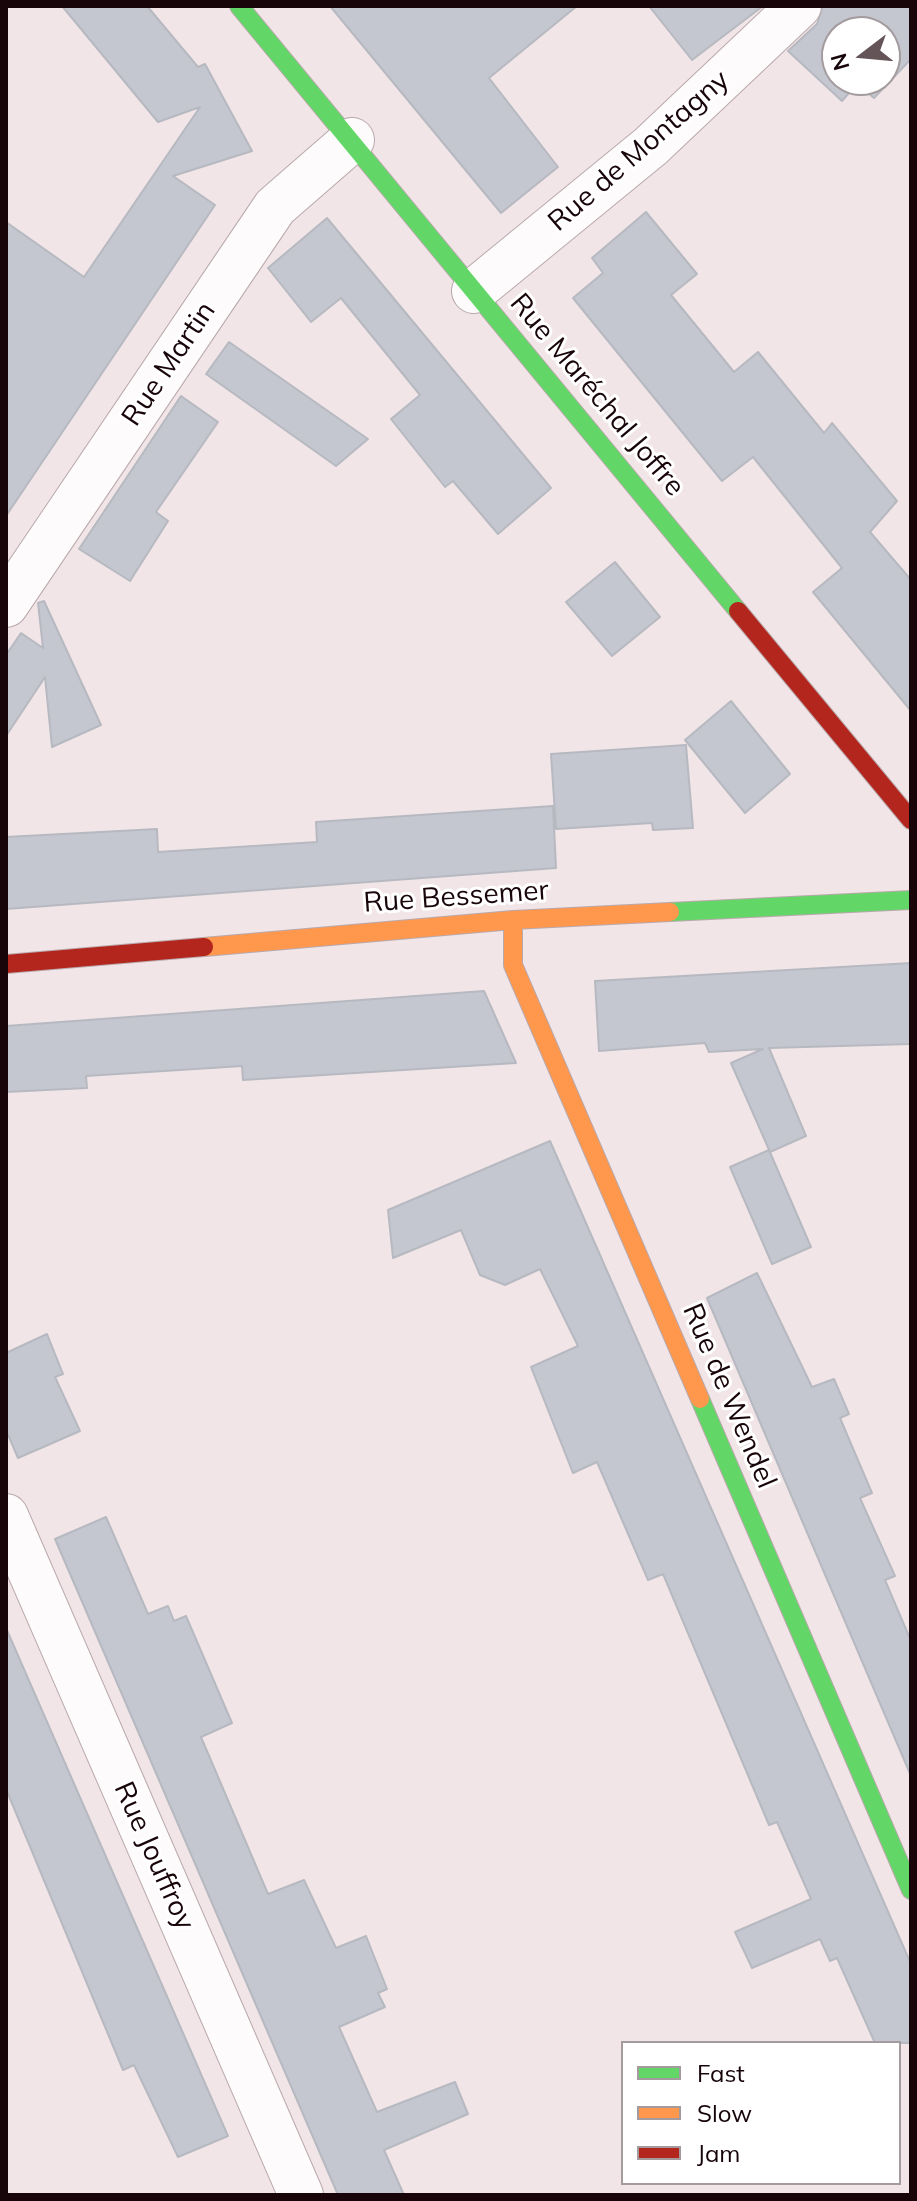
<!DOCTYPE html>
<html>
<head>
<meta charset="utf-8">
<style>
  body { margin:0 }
  #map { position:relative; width:917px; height:2201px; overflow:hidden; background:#f2e5e7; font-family:Mulish,sans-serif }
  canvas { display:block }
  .frame { position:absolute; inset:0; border:8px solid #180509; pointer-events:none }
  .legend { position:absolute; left:621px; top:2041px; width:280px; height:144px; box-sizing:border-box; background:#fff; border:2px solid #a39b9d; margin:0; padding:10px 14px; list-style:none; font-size:24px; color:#180509 }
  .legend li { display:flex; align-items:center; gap:16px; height:40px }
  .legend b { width:40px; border:2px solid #a39b9d }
  .north { position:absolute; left:821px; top:16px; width:80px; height:80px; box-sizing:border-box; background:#fff; border:2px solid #a39b9d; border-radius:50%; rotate:254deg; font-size:22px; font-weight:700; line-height:32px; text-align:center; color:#180509 }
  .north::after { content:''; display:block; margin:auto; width:28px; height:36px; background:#645357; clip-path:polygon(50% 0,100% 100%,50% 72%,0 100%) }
</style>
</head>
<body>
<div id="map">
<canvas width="917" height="2201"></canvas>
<div class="frame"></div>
<ul class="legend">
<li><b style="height:10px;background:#63d668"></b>Fast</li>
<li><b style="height:10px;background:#ff974d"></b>Slow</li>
<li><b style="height:10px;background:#b3261e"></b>Jam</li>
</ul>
<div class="north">N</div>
</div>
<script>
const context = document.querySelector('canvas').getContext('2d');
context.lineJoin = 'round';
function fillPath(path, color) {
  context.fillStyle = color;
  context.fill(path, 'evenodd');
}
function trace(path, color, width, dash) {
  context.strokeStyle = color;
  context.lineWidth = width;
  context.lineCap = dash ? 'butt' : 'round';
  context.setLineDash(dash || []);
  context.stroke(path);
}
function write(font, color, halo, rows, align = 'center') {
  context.font = font + ' Mulish,sans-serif';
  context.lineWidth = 6;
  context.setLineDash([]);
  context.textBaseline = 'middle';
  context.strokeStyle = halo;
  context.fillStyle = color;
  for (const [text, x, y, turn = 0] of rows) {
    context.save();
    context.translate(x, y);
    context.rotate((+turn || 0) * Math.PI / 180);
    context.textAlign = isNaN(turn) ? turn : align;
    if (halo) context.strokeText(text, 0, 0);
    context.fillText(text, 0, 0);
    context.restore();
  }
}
const building = new Path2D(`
  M62 6H147L198 67 205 64 252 151 173 176 215 205 6 516V222L84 277 200 107 158 122Z
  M330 6H577L489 78 558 167 501 213Z
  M649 6H763L692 60Z
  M823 6H911V59L874 98 857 84 842 101 788 51 817 24ZM837 32H885V80H837Z
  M646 212 697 274 671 295 734 372 758 352 824 433 832 423 897 501 870 532 911 580V711L813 592 842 568 753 457 722 481 573 298 603 273 592 258Z
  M327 218 551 488 498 534 453 481 445 487 391 419 420 395 341 298 311 322 268 268Z
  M229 342 325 409 368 439 336 466 206 374Z
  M181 396 218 422 156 512 168 521 130 581 79 549Z
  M615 562 660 617 612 656 566 602Z
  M44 601 101 725 52 747 45 677 6 736V655L21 633 43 648 38 603Z
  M731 701 790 774 745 813 685 740Z
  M686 745 693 828 653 830 652 823 556 829 551 754Z
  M553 806 556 868 6 909V837L157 829 158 852 317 842 316 822Z
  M911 963V1044L769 1048 806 1136 770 1152 731 1063 763 1049 709 1052 705 1043 599 1051 595 981Z
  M484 991 516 1063 243 1080 242 1066 86 1076 87 1088 6 1092V1026Z
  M550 1141 911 1964V2043H875L837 1958 830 1961 820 1939 752 1968 735 1932 811 1899 777 1822 769 1825 663 1574 648 1580 597 1462 573 1473 531 1367 578 1346 540 1269 505 1285 480 1275 461 1230 393 1258 388 1210Z
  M769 1150 811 1247 772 1264 730 1167Z
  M757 1273 812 1387 834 1379 849 1414 840 1418 872 1493 860 1498 895 1576 885 1580 911 1641V1776L707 1298Z
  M47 1334 63 1374 55 1377 80 1431 18 1458 6 1430V1353Z
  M106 1517 148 1614 168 1606 174 1621 186 1616 232 1723 201 1737 268 1894 304 1880 336 1948 366 1936 387 1989 378 1993 385 2007 339 2027 377 2112 455 2082 468 2114 384 2150 404 2195H338L55 1539Z
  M6 1628 228 2136 178 2157 134 2065 123 2070 6 1789Z`);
fillPath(building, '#c4c7cf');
trace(building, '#b7b9c1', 2);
const street = new Path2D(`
  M474 291 651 146 799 6
  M6 605 275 207 352 140
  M6 1516 301 2195`);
const fast = new Path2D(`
  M239 6 738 611
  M670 912 911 900
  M700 1399 911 1890`);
const slow = new Path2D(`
  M513 920V965L700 1399
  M204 947 513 920 670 912`);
const jam = new Path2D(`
  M738 611 911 820
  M6 964 204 947`);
trace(street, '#b9a9ac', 46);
trace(fast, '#b9a9ac', 20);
trace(slow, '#b9a9ac', 20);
trace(jam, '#b9a9ac', 20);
trace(street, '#fdfbfb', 44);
trace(fast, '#63d668', 18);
trace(slow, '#ff974d', 18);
trace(jam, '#b3261e', 18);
write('28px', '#180509', '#fff', [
  ["Rue de Montagny",639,151,-41],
  ["Rue Martin",169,364,-56],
  ["Rue Maréchal Joffre",597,395,50],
  ["Rue Bessemer",456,897,-4],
  ["Rue de Wendel",729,1396,67],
  ["Rue Jouffroy",154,1856,66]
]);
</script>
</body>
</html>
